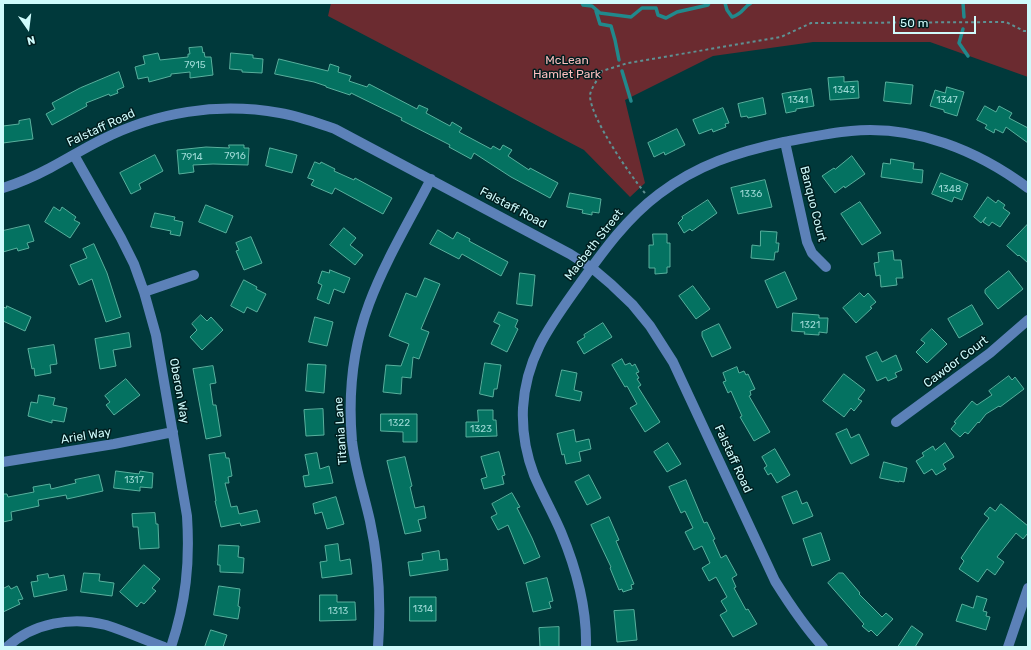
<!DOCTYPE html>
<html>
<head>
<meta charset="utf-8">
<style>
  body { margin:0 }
  #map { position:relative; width:1031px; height:650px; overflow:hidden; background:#00393b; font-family:Rubik,sans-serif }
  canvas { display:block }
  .frame { position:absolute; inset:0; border:4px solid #cffbfc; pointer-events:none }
  .north { position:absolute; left:8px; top:8px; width:40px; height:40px; -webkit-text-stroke:3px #001e1f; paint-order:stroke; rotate:166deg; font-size:11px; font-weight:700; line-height:16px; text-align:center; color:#cffbfc }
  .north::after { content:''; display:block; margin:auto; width:14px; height:18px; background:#cffbfc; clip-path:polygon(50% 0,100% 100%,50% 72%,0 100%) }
  .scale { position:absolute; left:893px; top:16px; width:83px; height:18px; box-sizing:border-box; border:2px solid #cffbfc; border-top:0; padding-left:5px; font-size:12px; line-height:14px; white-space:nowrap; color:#cffbfc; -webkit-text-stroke:3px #001e1f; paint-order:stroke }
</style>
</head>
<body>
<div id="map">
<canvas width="1031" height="650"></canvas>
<div class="frame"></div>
<div class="north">N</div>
<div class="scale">50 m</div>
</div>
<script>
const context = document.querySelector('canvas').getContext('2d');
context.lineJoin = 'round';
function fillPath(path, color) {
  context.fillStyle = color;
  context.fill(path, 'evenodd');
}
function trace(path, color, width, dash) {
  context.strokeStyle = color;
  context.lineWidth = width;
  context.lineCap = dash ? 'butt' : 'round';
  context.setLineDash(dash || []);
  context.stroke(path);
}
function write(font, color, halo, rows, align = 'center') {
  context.font = font + ' Rubik,sans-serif';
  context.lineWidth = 3;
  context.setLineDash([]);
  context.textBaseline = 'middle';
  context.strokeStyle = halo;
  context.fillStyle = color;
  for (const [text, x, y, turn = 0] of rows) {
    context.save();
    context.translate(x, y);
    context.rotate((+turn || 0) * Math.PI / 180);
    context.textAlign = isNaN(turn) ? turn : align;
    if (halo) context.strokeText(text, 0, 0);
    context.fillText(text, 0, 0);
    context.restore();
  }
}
fillPath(new Path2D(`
  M331 3H1028V77L930 42H813L713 56 625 100 645 183 630 197 584 150 328 16Z`), '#6b2b30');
trace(new Path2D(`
  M582 3 583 5 592 6 600 13 631 17 642 8H656L658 15 666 18 677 12 708 5 709 3
  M725 3 727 10 732 17C744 13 742 8 751 3
  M963 3 964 17
  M596 11 600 24 611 26 615 40 619 60
  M963 29 959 43 968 56
  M622 71 631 101`), '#21898c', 3.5);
const building = new Path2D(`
  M202 47 203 53 204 52 205 57H211L213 75 190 78V72L171 74V76L149 82 148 77 138 79 135 67 145 64 143 56 158 53 160 60 188 57V54H190L189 48Z
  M231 53 253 55V58L263 59 262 73 242 72V70L230 69Z
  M279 59 328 71 330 64 339 67 338 72 351 76 349 81 367 87 369 84 417 109 419 105 428 109 426 113 450 126 452 122 462 128 459 132 491 149 493 146 500 150 503 145 512 150 508 156 529 170 530 168 558 183 550 198 511 177 474 153 471 159 449 147 450 145 401 120 402 118 351 93 350 95 326 87V86L314 82 275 74Z
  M119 72 124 87 117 90 118 93 110 96 109 94 86 103 87 106 52 125 46 114 55 109 52 103 80 88Z
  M844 77V82L858 81 859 98 830 100 828 78Z
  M886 82 913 85 911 104 884 101Z
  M947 87 964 92 957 116 944 112V110L930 106 935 90 945 93Z
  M811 89 814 106 796 109V111L786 113 782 94Z
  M763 98 766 114 748 118 747 116 741 117 738 104Z
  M985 106 996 112 999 106 1012 113 1009 118 1028 128V143L1006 127 1003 133 995 129 994 133 985 128 987 125 977 120Z
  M723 108 729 123 725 124 726 127 713 132 712 129 699 134 693 120Z
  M30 119 33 139 3 143V126L19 124V121Z
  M677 129 685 145 665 155 664 152 654 157 648 143Z
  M229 145H244V148H249L248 165 213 164 193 165 194 172 179 174 177 150 206 147 229 148Z
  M270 148 297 155 292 173 266 166Z
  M155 155 163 171 139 184 141 189 131 194 120 173Z
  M852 156 865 174 845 188 844 186 835 193 822 176 834 168 835 169Z
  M891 159 914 163 913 169 923 170 922 183 881 177 883 163 890 164Z
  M315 162 320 164 321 162 335 169 334 171 354 180 355 178 392 198 383 214 335 188 332 194 311 185 314 180 308 178Z
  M941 173 968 184 962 200 954 197 952 202 932 194Z
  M765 180 772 207 738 214 731 188Z
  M570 193 601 199 599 213 592 212V215L582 213 583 210 567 207Z
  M988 197 996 203 998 200 1005 205 1003 208 1010 213 1000 227 992 222 989 226 983 222 986 217 981 223 974 217Z
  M708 200 717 213 692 231 690 229 684 233 678 223 683 218 682 217Z
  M860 202 881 233 862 245 841 214Z
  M206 205 233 216 226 233 199 222Z
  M54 207 60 211 62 207 76 217 74 220 80 223 70 238 45 222Z
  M155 213 175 217 174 220 183 222 180 236 170 234 171 231 151 227Z
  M1028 224V263L1019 255 1018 256 1007 246Z
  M29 225 34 241 27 243 29 248 18 251 17 248 3 252V231Z
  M344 228 356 238 350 245 363 255 355 265 330 245Z
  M438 230 453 239 457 232 470 239 469 241 508 262 501 276 462 254 459 259 430 244Z
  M761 231 777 232 776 243H779L778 252H775L774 260 751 258 752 245 760 246Z
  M653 234H667V243H670V267H667V273L655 274V268H649V245H653Z
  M251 237 262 263 244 270 236 251 239 250 236 243Z
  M94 244 107 273 121 317 106 322 92 279 79 285 70 265 87 258 83 249Z
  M893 251 894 260H901L903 278H896L897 285 881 287 880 275 876 276 874 263 879 262 878 253Z
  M330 270 350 278 344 293 334 289 329 304 317 299 322 285 318 283 322 271 329 273Z
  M1009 271 1023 289 998 309 985 293V290Z
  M785 272 797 299 777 308 765 281Z
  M520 273 535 275 532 306 517 304Z
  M425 278 440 284 421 329 429 332 419 359 413 357 411 378 402 377 401 394 383 392 386 365 401 366 409 344 389 336 406 293 416 297Z
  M244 280 257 287 256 289 266 294 257 312 247 307 244 313 231 306Z
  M693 286 710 309 696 319 679 296Z
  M860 293 864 297 868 293 876 302 870 307 872 308 856 323 843 308Z
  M972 305 983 324 959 338 948 319Z
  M7 306 31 317 25 331 3 321V307L6 308Z
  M499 312 518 320 515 327 518 329 507 352 491 344 500 325 494 322Z
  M793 313 819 315V318H828L827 333 819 332V335L804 334 805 332 792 331Z
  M201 315 207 321 211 317 223 330 202 350 190 337 197 330 192 324Z
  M315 317 333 322 327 346 309 342Z
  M603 323 612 337 584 354 577 342 585 337 584 335Z
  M719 324 731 348 712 357 702 336V332Z
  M932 329 947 344 927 363 916 352 925 343 921 340Z
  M129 333 131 347 113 350 116 366 100 369 95 339Z
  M54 345 57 364 50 365 51 373 35 376 34 368 32 369 28 349Z
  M877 352 882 362 896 355 902 370 895 373 897 377 888 381 886 377 877 381 866 357Z
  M622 359 625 365 630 363 632 366 635 364 639 372 636 373 639 378 637 379 641 385 638 387 660 422 645 432 630 408 637 404 627 386 625 387 612 365Z
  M485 363 501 365 497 389H494L493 397 480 394Z
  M308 364 326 365 324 393 306 391Z
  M213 366 216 383 210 384 213 405H216L221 436 206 439 193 369Z
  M737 367 739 373 744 371 746 375 748 374 755 389 750 391 751 395 749 396 770 432 754 441 740 417 742 416 731 391 728 393 723 382 726 381 723 373Z
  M562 370 577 373 574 390 582 392 580 401 556 396Z
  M844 374 865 390 858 399 862 401 854 411 851 408 844 417 823 401Z
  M1009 376 1012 380 1015 377 1024 389 1000 407 999 406 986 414 979 423 978 422 968 434 965 432 960 437 951 429 956 423 954 422 972 401 977 405 992 395 989 391Z
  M126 379 140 395 114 415 106 405 110 402 105 396Z
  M39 395 55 398 53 405 67 408 64 422 52 420V423L28 416 31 402 37 403Z
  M323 409 324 435 306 436 304 410Z
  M478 410H493V420H496L497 436 466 437V422H478Z
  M381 414H417V442H403V432L381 431Z
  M847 429 851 438 859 434 869 455 851 464 836 434Z
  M574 430 576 442 589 439 591 449 579 452 581 461 566 464 564 454 562 455 557 434Z
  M668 443 681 464 667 472 654 452Z
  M945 443 954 457 943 464 946 469 936 475 932 469 924 474 916 461 924 456 922 453 933 446 935 450Z
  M775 449 790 475 777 483 771 473 768 475 764 468 767 466 762 457Z
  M499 452 505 475 502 476 504 484 484 489 481 479 487 477 481 457Z
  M225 453 226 458H229L232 476 228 477 229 483H225L231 507 237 506 239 514 257 510 260 522 241 526 240 523 221 527 215 501H216L209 455Z
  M317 453 320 469 329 466 333 483 305 487 303 476 309 475 305 455Z
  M405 457 412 486 410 487 415 508 424 506 426 518 418 520 421 531 405 534 387 461Z
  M884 462 907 468 904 482 899 481V482L880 478Z
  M116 471 139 474 140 471 153 473 152 488 140 487V491L114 488Z
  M99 475 103 491 67 499 66 495 38 500 39 506 11 512 12 520 3 522V494H7L8 497 34 492 33 487 50 484 51 489 76 483 75 480Z
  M589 475 601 498 587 505 575 482Z
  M686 480 704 523 707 522 715 539 713 540 721 558 726 555 737 575 732 578 736 587 734 588 746 610 748 609 757 624 733 637 720 615 727 611 721 601 727 597 716 577 709 581 702 568 710 563 702 546 694 550 685 532 693 528 685 511 681 513 669 487Z
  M797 491 802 504 807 502 813 516 793 524 782 497Z
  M512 493 520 507 517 508 532 538 540 557 524 564 508 525 498 530 491 517 497 514 492 504Z
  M336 497 344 524 327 529 322 512 315 514 313 504Z
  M1001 504 1028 526V533L1023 539 1016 533 997 557 1004 562 995 575 987 569 978 582 959 569 964 561 961 558 980 530 989 518 984 514 990 507 995 511Z
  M155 513 156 524H158L159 548 140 549 138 527H133L132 514Z
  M609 517 619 540 616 541 634 584 631 585 632 589 623 592 622 589 619 590 610 568 611 567 591 525Z
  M821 533 830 560 812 566 803 539Z
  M338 544 340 561 350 559 352 574 322 578 320 562 327 561 325 546Z
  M219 545 239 546 238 557 244 558 243 573 220 572V565H218Z
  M439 551 440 560 447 559 448 570 410 576 408 562 423 560 422 554Z
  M144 565 160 579 152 588 156 591 144 604 141 602 137 607 120 592Z
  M84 573 100 574 99 581 114 583 112 596 81 592Z
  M839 573H843L860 593 859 594 882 617 886 613 893 619 877 636 871 630 869 632 862 626 864 624 828 583Z
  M48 574 49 578 64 575 67 590 34 597 31 582 38 581 37 576Z
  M547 578 553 601 549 602 551 608 533 612 526 583Z
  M9 586 11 589 17 586 23 599 18 600 20 604 3 612V589Z
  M219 586 240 589 238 606 240 607 238 619 214 615Z
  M320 595H337V602H355L356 620 320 621Z
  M977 596 987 599 983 611 987 612 986 616 990 617 986 630 956 621 962 604 973 608Z
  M410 597H436V621H410Z
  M634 610 637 640 617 642 614 611Z
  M912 626 923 634 915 647H898Z
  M559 627V647H540L539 628Z
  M211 630 227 635 223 647H205Z`);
fillPath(building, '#047261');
trace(building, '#58b09d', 1);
trace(new Path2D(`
  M645 193C630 175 591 119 590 96 590 89 599 78 602 71L628 63 781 37 811 23 1006 22 1024 31H1028`), '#5e9193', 2, [3, 3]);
trace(new Path2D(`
  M785 142 807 242 812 253 826 267
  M74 155 121 238 134 264 144 292 156 335 187 516C190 563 186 602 171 647
  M3 188C19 183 35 176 50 168 67 159 83 149 101 140 156 112 218 102 280 113 299 116 317 123 335 129L570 254 592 268 612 285 632 304 650 326 673 362 775 581C790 605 804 626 823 647
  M144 292 194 275
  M896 422 990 353 1028 320
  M3 462 114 444 173 432
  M7 647C33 623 72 616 106 625 125 631 145 640 164 647
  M378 647C381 604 379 562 370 521 364 494 355 468 352 441 348 395 353 347 369 304 385 261 410 220 431 179
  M586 647C587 608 576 568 561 532 553 513 542 494 534 475 526 454 522 430 523 408 526 355 552 323 581 282 604 250 627 218 659 194 697 165 737 152 784 142 806 138 828 133 851 131 915 125 977 150 1028 188
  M1008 647 1028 588`), '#5c81b8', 10);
write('10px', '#9cd9d5', null, [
  ["7915",195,65],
  ["1343",844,90],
  ["1341",798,100],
  ["1347",947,100],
  ["7916",235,156],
  ["7914",192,157],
  ["1348",950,189],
  ["1336",751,194],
  ["1321",810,325],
  ["1322",399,423],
  ["1323",481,429],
  ["1317",134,480],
  ["1314",423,609],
  ["1313",338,611]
]);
write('12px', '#fcbebe', '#001e1f', [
  ["McLean",567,61],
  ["Hamlet Park",567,75]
]);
write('12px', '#cffbfc', '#001e1f', [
  ["Falstaff Road",101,128,-25],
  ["Banquo Court",813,204,76],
  ["Falstaff Road",513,208,28],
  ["Macbeth Street",594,245,-52],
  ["Cawdor Court",956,362,-37],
  ["Oberon Way",179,391,80],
  ["Titania Lane",341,431,-94],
  ["Ariel Way",86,436,-9],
  ["Falstaff Road",733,459,65]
]);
</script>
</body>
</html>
